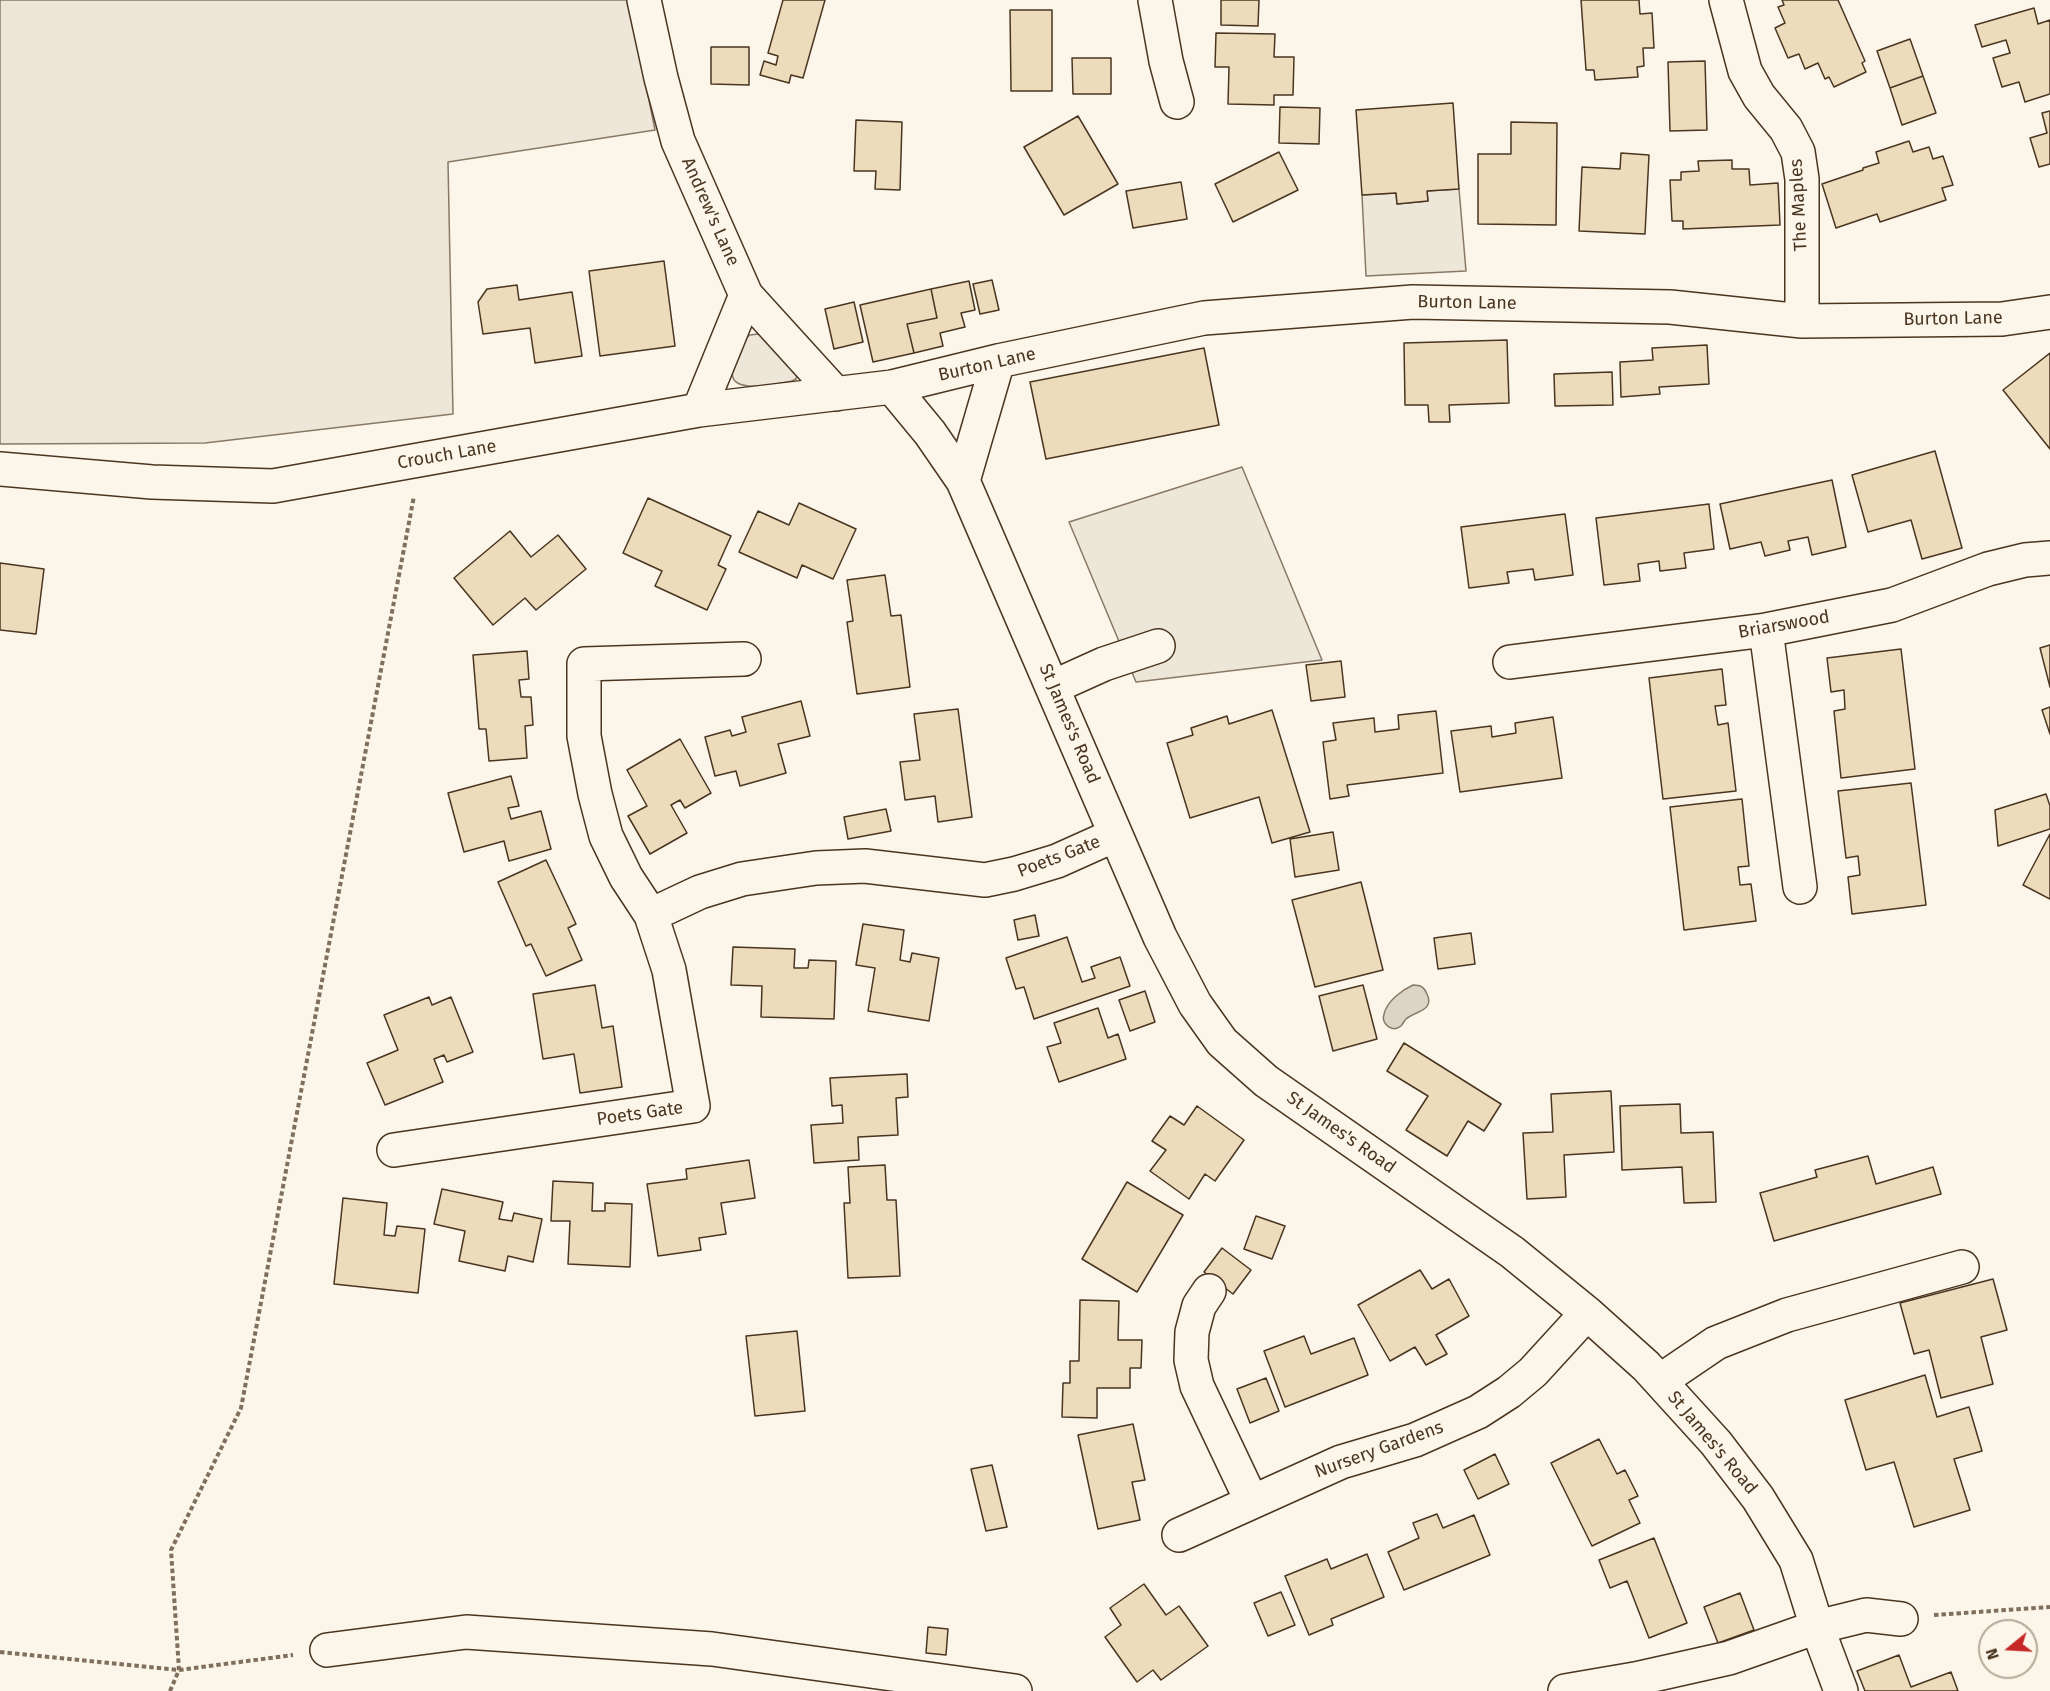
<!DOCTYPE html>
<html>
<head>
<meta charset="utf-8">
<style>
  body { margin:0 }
  #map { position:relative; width:2050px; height:1691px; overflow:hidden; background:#fbf6e9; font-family:"Fira Sans",sans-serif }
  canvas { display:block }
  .north { position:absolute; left:1978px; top:1619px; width:60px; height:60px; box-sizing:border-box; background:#fbf6e9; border:2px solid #b4a999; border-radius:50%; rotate:252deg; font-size:16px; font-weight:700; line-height:24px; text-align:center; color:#4a3520 }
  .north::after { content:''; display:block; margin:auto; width:21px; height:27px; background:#c62828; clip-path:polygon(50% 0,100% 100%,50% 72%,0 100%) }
</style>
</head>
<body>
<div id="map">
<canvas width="2050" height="1691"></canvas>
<div class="north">N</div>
</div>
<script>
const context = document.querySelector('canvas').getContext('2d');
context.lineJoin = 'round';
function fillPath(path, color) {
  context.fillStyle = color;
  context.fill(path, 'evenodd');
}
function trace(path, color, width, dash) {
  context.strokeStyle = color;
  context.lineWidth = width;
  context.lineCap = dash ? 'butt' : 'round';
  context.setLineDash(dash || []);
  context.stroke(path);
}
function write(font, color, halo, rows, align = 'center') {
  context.font = font + ' "Fira Sans",sans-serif';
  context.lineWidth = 4.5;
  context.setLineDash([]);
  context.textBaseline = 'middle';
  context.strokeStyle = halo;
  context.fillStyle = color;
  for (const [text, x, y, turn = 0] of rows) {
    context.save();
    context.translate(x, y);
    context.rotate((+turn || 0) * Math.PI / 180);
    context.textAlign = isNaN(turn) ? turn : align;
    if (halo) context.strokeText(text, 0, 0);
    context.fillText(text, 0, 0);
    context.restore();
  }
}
const green = new Path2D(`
  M0 0H629L655 130 448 162 453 414 205 443 0 444Z
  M758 334 764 336 797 375 796 379 792 381C779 383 726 397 733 369 735 359 742 348 746 338L750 335Z`);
fillPath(green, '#ede6d9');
trace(green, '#887966', 1.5);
const parking = new Path2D(`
  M1459 189 1466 271 1366 276 1362 195 1396 193 1397 204 1428 201 1427 191Z
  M1242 467 1322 660 1136 682 1069 522Z`);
fillPath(parking, '#ede7d9');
trace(parking, '#887966', 1.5);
const water = new Path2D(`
  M1413 985C1421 985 1424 987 1427 994 1435 1011 1415 1011 1406 1019 1404 1021 1403 1024 1401 1026 1392 1033 1381 1024 1384 1014 1387 1001 1402 990 1413 985Z`);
fillPath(water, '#dcd4c6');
trace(water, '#887966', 1.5);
const building = new Path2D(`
  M783 0H825L803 78 791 75 789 83 760 75 764 61 776 65 778 56 768 53Z
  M1221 0H1259L1258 26 1221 25Z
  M1581 0H1639L1640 14 1652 13 1654 48H1643L1644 66 1637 67 1638 77 1595 80 1594 70H1586Z
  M1782 0H1838L1865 61 1862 63 1866 72 1834 87 1829 77 1825 79 1818 63 1805 69 1799 54 1788 58 1775 28 1785 23 1778 7 1784 5Z
  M2034 8 2038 24 2050 20V94L2025 102 2019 82 2002 87 1993 58 2010 53 2006 40 1982 47 1975 25Z
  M1010 10H1052V91H1011Z
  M1216 33 1275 34 1274 57H1294L1293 95H1274V105L1228 104 1229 67H1215Z
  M1910 39 1923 76 1890 88 1877 51Z
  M711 47H749V85L711 84Z
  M1072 58H1111V94H1073Z
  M1705 61 1707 130 1670 131 1668 62Z
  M1923 76 1936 113 1902 125 1890 88Z
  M1453 103 1459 189 1427 191 1428 201 1397 204 1396 193 1362 195 1356 110Z
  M1280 107 1320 108 1319 144 1279 143Z
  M2050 111V164L2039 167 2030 138 2047 133 2042 113Z
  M1078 116 1118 184 1064 215 1024 147Z
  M856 120 902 122 900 190 875 189 876 171H854Z
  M1511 122 1557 123 1556 225 1478 224V154H1511Z
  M1909 141 1913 152 1929 147 1933 159 1943 156 1953 185 1942 188 1946 200 1880 222 1877 214 1836 228 1822 184 1863 170V168L1879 163 1876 152Z
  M1279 152 1298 190 1233 222 1215 184Z
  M1621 153 1649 155 1645 234 1579 231 1582 167 1620 169Z
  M1732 160V169H1749L1750 185 1778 183 1780 225 1683 229V221H1672L1670 180H1681V172L1699 171 1698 161Z
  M1181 182 1187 219 1133 228 1126 191Z
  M664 261 675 346 600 356 589 271Z
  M992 280 999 310 980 314 973 284Z
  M969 281 975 310 961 313 965 327 940 333 943 346 914 353 907 324 937 318 931 289Z
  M517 285 519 300 572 292 582 356 535 363 530 328 483 334 478 302 487 289Z
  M931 289 937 318 907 324 914 353 873 362 860 305Z
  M854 302 863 342 834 349 825 309Z
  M1507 340 1509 403 1449 405 1450 422H1429L1428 405H1405L1404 343Z
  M1707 345 1709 384 1659 387 1660 394 1621 397 1620 362 1653 360 1652 348Z
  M1204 348 1219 425 1046 459 1030 382Z
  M2050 353V449L2003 390Z
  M1612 372 1613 405 1555 406 1554 374Z
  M1935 451 1962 548 1922 559 1911 520 1868 532 1852 475Z
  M1832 480 1846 547 1812 555 1808 537 1788 541 1790 550 1765 556 1761 542 1730 549 1720 504Z
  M648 498 731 536 718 565 726 569 707 610 655 586 662 571 623 553Z
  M799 503 856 529 833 579 802 565 797 578 739 552 758 511 789 525Z
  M1709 504 1714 549 1684 553 1686 568 1660 571 1659 561 1638 564 1640 581 1604 585 1596 518Z
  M1565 514 1573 575 1535 580 1533 569 1507 572 1509 583 1469 588 1461 527Z
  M510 531 531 557 558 535 586 569 536 610 525 598 493 625 454 578Z
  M0 563 44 569 36 634 0 630Z
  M885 575 891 616 901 615 910 687 857 694 847 622 853 621 847 580Z
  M2050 645V687L2040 648Z
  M1901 649 1915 769 1841 778 1834 711 1845 709 1844 690 1831 692 1827 658Z
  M527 651 529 679 519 680 521 697H531L533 725 525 726 527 758 489 761 486 729H479L473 655Z
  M1341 661 1345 697 1311 701 1306 665Z
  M1722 669 1726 705 1715 706 1718 725 1728 723 1736 791 1663 799 1649 678Z
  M801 701 810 736 778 744 786 773 740 786 736 771 715 776 705 737 730 730 732 736 746 732 742 717Z
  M2050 707V734L2042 710Z
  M958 709 972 817 938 822 935 796 905 800 900 762 920 760 914 714Z
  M1272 710 1310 832 1272 843 1259 797 1190 818 1167 743 1193 735 1191 728 1227 716 1229 724Z
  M1436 711 1443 773 1347 785 1349 796 1330 799 1323 742 1336 740 1333 723 1374 718 1375 732 1399 729 1398 715Z
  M1553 717 1562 778 1460 792 1451 731 1491 726 1492 737 1516 733 1515 723Z
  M680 739 711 793 685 808 680 800 671 805 687 833 650 854 628 816 647 806 627 770Z
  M511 776 519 806 508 808 511 819 541 811 551 849 509 861 504 841 464 852 448 793Z
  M1911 783 1926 905 1852 914 1848 877 1860 875 1858 856 1846 858 1838 791Z
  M2046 794 2050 806V829L1998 846 1995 810Z
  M1742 799 1749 866 1738 867 1740 885 1751 884 1756 921 1684 930 1670 807Z
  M886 809 891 831 848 839 844 817Z
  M1333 832 1339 870 1295 877 1290 839Z
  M2050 834V899L2023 885Z
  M546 860 576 924 568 928 582 960 546 976 531 944 526 946 498 882Z
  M1361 882 1383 970 1315 987 1292 900Z
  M1035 915 1039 936 1018 940 1014 920Z
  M863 924 904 930 900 960 910 962 912 953 939 958 929 1021 868 1011 875 968 856 965Z
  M1471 933 1475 964 1438 969 1434 938Z
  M1067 937 1082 982 1095 978 1091 967 1120 957 1130 986 1034 1019 1024 987 1016 989 1006 958Z
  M733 947 795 949 794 968H808L809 960 836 961 834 1019 761 1017 762 986 731 985Z
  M595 985 602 1028 613 1026 622 1087 580 1093 574 1054 543 1059 533 994Z
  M1363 985 1377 1039 1333 1051 1319 996Z
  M1145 991 1155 1022 1130 1031 1119 1000Z
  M429 997 432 1005 451 997 473 1052 447 1062 444 1055 434 1059 443 1082 385 1105 367 1063 398 1050 384 1015Z
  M1098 1008 1108 1038 1118 1034 1126 1059 1059 1082 1047 1047 1061 1043 1054 1023Z
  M1404 1043 1501 1104 1484 1131 1468 1121 1447 1156 1406 1130 1428 1096 1387 1071Z
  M907 1074 908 1097 896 1098 898 1135 858 1137 859 1160 814 1163 811 1125 843 1123 842 1105 832 1106 830 1078Z
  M1611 1091 1614 1152 1564 1155 1566 1197 1527 1199 1523 1133 1553 1132 1551 1094Z
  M1680 1104 1681 1133 1713 1132 1716 1202 1684 1203 1682 1167 1622 1170 1620 1106Z
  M1197 1106 1244 1140 1215 1181 1205 1174 1189 1199 1150 1171 1166 1150 1152 1141 1170 1116 1184 1125Z
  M1868 1156 1876 1184 1933 1167 1941 1194 1774 1241 1760 1193 1817 1177 1815 1170Z
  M749 1160 755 1198 721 1203 726 1234 699 1238 701 1250 658 1256 647 1184 687 1179 686 1169Z
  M885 1165 887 1200H896L900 1276 848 1278 844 1203H850L848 1167Z
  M553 1181 593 1183 592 1211H605V1203L632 1204 630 1267 568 1264 570 1221H551Z
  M1127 1182 1183 1215 1137 1292 1082 1259Z
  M442 1189 503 1202 499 1219 512 1221 514 1213 542 1219 533 1262 508 1256 505 1271 459 1261 465 1231 434 1224Z
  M343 1198 387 1203 384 1235 395 1236 397 1226 425 1229 418 1293 334 1284Z
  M1256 1216 1285 1226 1272 1259 1244 1249Z
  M1222 1248 1251 1270 1233 1294 1204 1272Z
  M1420 1270 1432 1289 1449 1279 1469 1316 1436 1335 1447 1354 1426 1365 1415 1347 1390 1361 1358 1305Z
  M1993 1279 2007 1330 1981 1337 1993 1384 1941 1398 1929 1350 1914 1354 1900 1303Z
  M1080 1300 1119 1301 1118 1340H1142L1141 1368H1130V1388H1097V1418L1062 1417 1063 1383H1070V1361H1079Z
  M797 1331 805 1411 755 1416 746 1336Z
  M1304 1336 1311 1354 1354 1338 1368 1375 1285 1407 1264 1351Z
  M1925 1375 1937 1417 1969 1407 1982 1451 1954 1459 1970 1510 1914 1527 1894 1462 1866 1470 1845 1400Z
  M1266 1378 1279 1411 1250 1423 1237 1389Z
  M1133 1424 1145 1480 1132 1482 1140 1520 1098 1529 1078 1435Z
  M1599 1439 1617 1474 1625 1470 1638 1496 1629 1500 1640 1523 1592 1546 1551 1463Z
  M1495 1454 1509 1484 1478 1499 1464 1470Z
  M992 1465 1007 1527 986 1531 971 1469Z
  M1437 1514 1443 1528 1474 1515 1490 1555 1404 1590 1388 1552 1419 1538 1413 1523Z
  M1654 1538 1687 1623 1649 1638 1627 1581 1610 1588 1599 1560Z
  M1367 1554 1384 1597 1331 1619 1333 1625 1309 1635 1285 1576 1327 1559 1331 1569Z
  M1144 1584 1166 1615 1179 1606 1208 1646 1161 1680 1153 1670 1137 1682 1105 1637 1121 1625 1110 1608Z
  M1281 1592 1295 1625 1268 1636 1254 1603Z
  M1740 1593 1754 1630 1718 1643 1704 1607Z
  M928 1627 948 1629 946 1655 926 1653Z
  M1899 1655 1911 1687 1951 1672 1958 1691H1865L1857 1671Z`);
fillPath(building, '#ecdcbc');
trace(building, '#4a3520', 1.5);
const minor = new Path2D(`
  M644 0 661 78 678 141 746 295 836 394
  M1155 0 1166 61 1177 102
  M1726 0 1745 71 1759 96 1786 129 1798 152 1802 179V321
  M892 387 930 433 963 481 1160 937 1195 1004 1222 1042 1266 1081 1512 1252 1587 1313 1646 1366 1716 1443 1758 1498 1796 1560 1817 1627 1841 1691
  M699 410 746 295
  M0 469 152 482 273 486 699 410 892 387 998 361 1204 318 1413 302 1670 307 1802 321 2002 319 2050 312
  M963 481 998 361
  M1766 630 1800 887
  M1510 662 1766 630 1892 605 1988 569 2025 560 2050 558
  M1053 687 1104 664 1158 646
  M651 915 700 892 742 879 816 868 865 866 985 880 1014 874 1057 861 1115 835
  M394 1150 693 1106 669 970 651 915 626 877 606 836 595 794 584 736V664L744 659
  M1209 1291 1199 1306 1192 1332 1191 1360 1197 1386 1252 1502
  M1660 1381 1716 1343 1787 1315 1962 1267
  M1179 1535 1341 1462 1415 1440 1478 1412 1509 1392 1533 1372 1587 1313
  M327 1650 466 1632 712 1649 1015 1691
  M1565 1691 1635 1679 1729 1658 1817 1627 1866 1615 1901 1619`);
trace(minor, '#4a3520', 36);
trace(new Path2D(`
  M1934 1615 2050 1607
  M0 1652 179 1670 293 1655
  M170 1691 179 1670 171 1550 241 1408 414 496`), '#7f6f5c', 4, [4.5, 3]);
trace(minor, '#fbf6e9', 33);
write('18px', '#4a3520', '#fbf6e9', [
  ["The Maples",1799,205,-93],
  ["Andrew's Lane",710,212,66],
  ["Burton Lane",1467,303,1],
  ["Burton Lane",1953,319,-1],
  ["Burton Lane",987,365,-13],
  ["Crouch Lane",447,455,-10],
  ["Briarswood",1784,625,-10],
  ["St James's Road",1069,724,67],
  ["Poets Gate",1059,857,-21],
  ["Poets Gate",640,1114,-8],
  ["St James's Road",1341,1133,35],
  ["St James's Road",1712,1443,50],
  ["Nursery Gardens",1379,1450,-20]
]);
</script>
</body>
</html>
